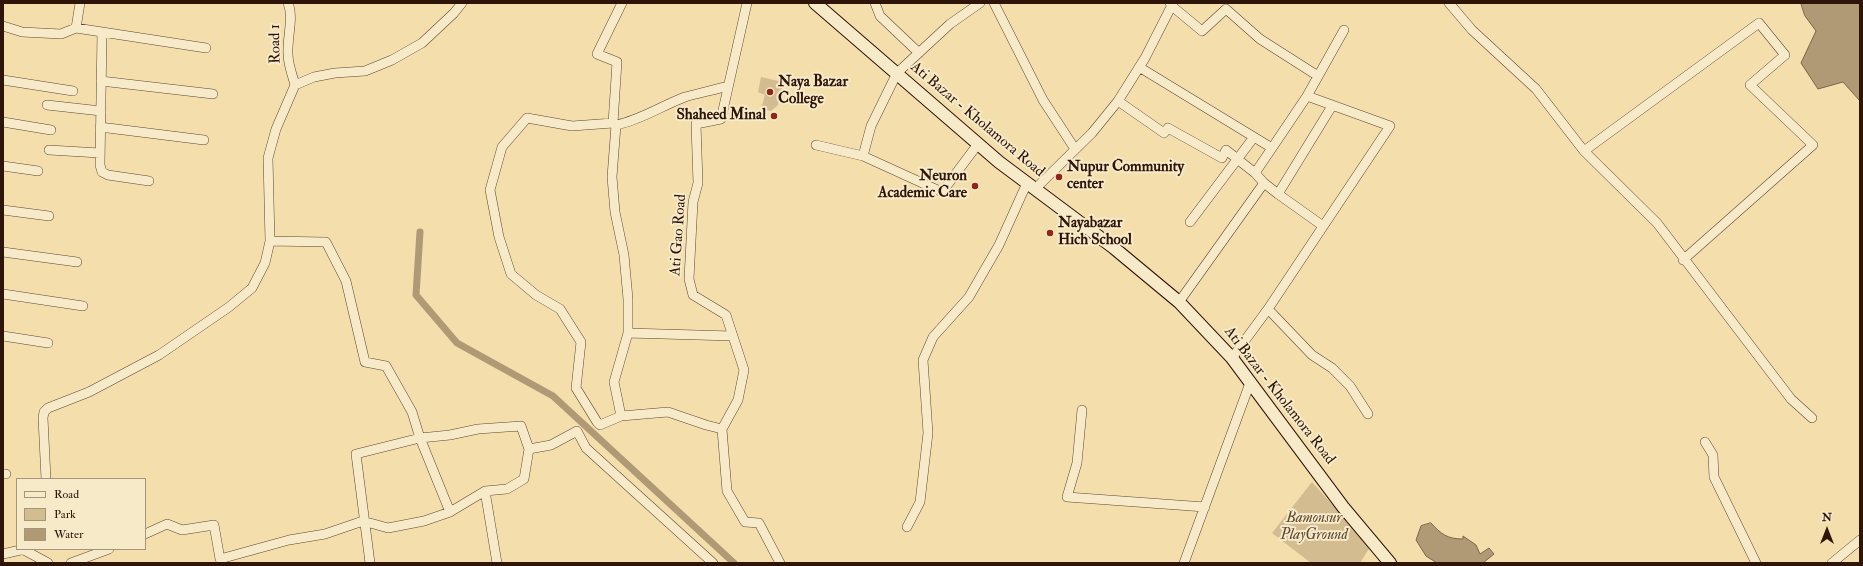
<!DOCTYPE html>
<html>
<head>
<meta charset="utf-8">
<style>
  body { margin:0 }
  #map { position:relative; width:1863px; height:566px; overflow:hidden; background:#f3deac; font-family:"IM FELL Double Pica",serif }
  canvas { display:block }
  .frame { position:absolute; inset:0; border:4px solid #2e1409; pointer-events:none }
  .legend { position:absolute; left:16px; top:478px; width:130px; height:72px; box-sizing:border-box; background:#f7eac9; border:1px solid #a7947c; margin:0; padding:5px 7px; list-style:none; font-size:12px; color:#2e1409 }
  .legend li { display:flex; align-items:center; gap:8px; height:20px }
  .legend b { width:20px; border:1px solid #a7947c }
  .north { position:absolute; left:1807px; top:510px; width:40px; height:40px; -webkit-text-stroke:3px #f7eac9; paint-order:stroke; rotate:0deg; font-size:11px; font-weight:700; line-height:16px; text-align:center; color:#2e1409 }
  .north::after { content:''; display:block; margin:auto; width:14px; height:18px; background:#2e1409; clip-path:polygon(50% 0,100% 100%,50% 72%,0 100%) }
</style>
</head>
<body>
<div id="map">
<canvas width="1863" height="566"></canvas>
<div class="frame"></div>
<ul class="legend">
<li><b style="height:5px;background:#f7eac9"></b>Road</li>
<li><b style="height:11px;background:#d2bc90"></b>Park</li>
<li><b style="height:11px;background:#b09975"></b>Water</li>
</ul>
<div class="north">N</div>
</div>
<script>
const context = document.querySelector('canvas').getContext('2d');
context.lineJoin = 'round';
function fillPath(path, color) {
  context.fillStyle = color;
  context.fill(path, 'evenodd');
}
function trace(path, color, width, dash) {
  context.strokeStyle = color;
  context.lineWidth = width;
  context.lineCap = dash ? 'butt' : 'round';
  context.setLineDash(dash || []);
  context.stroke(path);
}
function write(font, color, halo, rows, align = 'center') {
  context.font = font + ' "IM FELL Double Pica",serif';
  context.lineWidth = 4;
  context.setLineDash([]);
  context.textBaseline = 'middle';
  context.strokeStyle = halo;
  context.fillStyle = color;
  for (const [text, x, y, turn = 0] of rows) {
    context.save();
    context.translate(x, y);
    context.rotate((+turn || 0) * Math.PI / 180);
    context.textAlign = isNaN(turn) ? turn : align;
    if (halo) context.strokeText(text, 0, 0);
    context.fillText(text, 0, 0);
    context.restore();
  }
}
fillPath(new Path2D(`
  M761 77 783 82 778 105 771 111 761 109 765 95 758 92Z
  M1312 482 1370 547 1360 563H1311L1272 533Z`), '#d2bc90');
const water = new Path2D(`
  M1801 3H1860V101L1843 82 1818 89 1801 63 1816 31 1805 16Z
  M1431 523C1441 534 1447 539 1463 539V536L1476 545 1480 554 1489 548 1494 554 1483 563H1437L1426 556 1416 540 1421 526Z`);
fillPath(water, '#b09975');
trace(water, '#7c644a', 1);
trace(new Path2D(`
  M420 232 416 295 457 343 553 396 734 563`), '#b09975', 7);
const street = new Path2D(`
  M288 3C294 18 287 37 288 54 288 64 292 74 295 85
  M747 3 721 119 696 124 698 183 693 202 689 279 693 295 726 315 744 370 738 400 722 429 727 491 745 522 759 523 780 563
  M875 3 880 16 919 53
  M994 3 1043 100 1075 149
  M1170 3 1173 7 1202 31 1226 9 1260 39 1318 76
  M1449 3 1472 30 1536 89 1584 151 1657 223 1791 399 1812 418
  M3 26 22 32 61 34 76 28 206 48
  M76 28 80 3
  M102 32 100 165 102 172 108 175 149 181
  M1139 67 1272 148 1307 96
  M3 80 73 91
  M101 81 213 94
  M1118 101 1164 133 1168 128 1222 158 1226 150 1255 173
  M47 105 101 111
  M3 122 51 130
  M613 123 617 62 597 54 622 3
  M616 125 612 177 615 212 624 255 628 299V333L732 336
  M100 127 204 140
  M816 145 863 156 942 192 978 144
  M49 150 100 153
  M1584 151 1759 23 1785 55 1750 85 1813 145 1683 260
  M863 156 871 126 897 73 950 24 980 3
  M3 166 38 171
  M1264 183 1278 194 1332 106
  M1035 189 1092 133 1118 101 1145 58 1173 3
  M1278 194 1323 226
  M3 210 49 216
  M1190 222 1254 137
  M270 241 326 242 346 281 365 362 386 366 412 412 420 438 450 512
  M3 252 77 262
  M3 294 83 306
  M1179 302 1264 183 1255 173 1272 148
  M1268 309 1312 355 1332 368 1350 386 1368 414
  M3 336 48 343
  M1232 358 1268 309 1390 126 1307 96 1344 30
  M1082 410 1077 463 1067 497 1205 507
  M621 416 614 382 628 333
  M722 429 706 425 668 412 621 416 600 425 597 422 576 388 581 342 560 309 536 295 511 274 499 237 490 190 502 147 527 118 572 126 613 123 616 125C641 120 661 106 685 97 699 93 714 90 728 86
  M1705 442 1713 455 1714 477 1756 563
  M3 474H6
  M46 479 43 418 44 412 48 408 89 392 159 355 229 307 252 288 265 263 270 241 268 158 276 129 295 85 314 77 335 73 365 71 392 60 422 43 454 13 462 3
  M485 491 507 489 524 479 529 449 551 445 577 431 586 448 713 563
  M907 527 920 502 928 433 923 360 933 337 969 297 999 245 1027 183
  M145 534 167 524 182 530 214 525 220 559 289 540 325 534 363 521 388 528 424 521 450 512 485 491 497 563
  M24 550 48 563
  M3 554 25 549
  M71 563 109 549
  M370 563 356 454 420 438 450 435 478 429 521 426 529 449
  M1184 563 1250 383
  M1832 563 1860 540`);
const secondary = new Path2D(`
  M815 3 999 162 1114 248 1179 302 1232 358 1343 507 1390 563`);
trace(street, '#5f4632', 10);
trace(secondary, '#2e1409', 14);
trace(street, '#f7eac9', 9);
trace(secondary, '#f7eac9', 12);
for (const [x, y, r, color] of [
  [770,92,4,"#8f2418"],
  [774,116,4,"#8f2418"],
  [1059,177,4,"#8f2418"],
  [975,186,4,"#8f2418"],
  [1050,233,4,"#8f2418"]
]) {
  const dot = new Path2D();
  dot.arc(x, y, r, 0, 2 * Math.PI);
  context.fillStyle = color;
  context.fill(dot);
  trace(dot, '#f7eac9', 1.5);
}
write('15px', '#2e1409', '#f7eac9', [
  ["Road 1",276,44,-91],
  ["Ati Bazar - Kholamora Road",977,120,40],
  ["Ati Gao Road",679,235,-86],
  ["Ati Bazar - Kholamora Road",1279,396,52]
]);
write('bold 15px', '#2e1409', '#f7eac9', [
  ["Naya Bazar",778,83],
  ["College",778,100],
  ["Shaheed Minal",766,116,"right"],
  ["Nupur Community",1067,168],
  ["center",1067,185],
  ["Neuron",967,177,"right"],
  ["Academic Care",967,194,"right"],
  ["Nayabazar",1058,224],
  ["Hich School",1058,241]
], 'left');
write('italic 15px', '#5f4632', '#f7eac9', [
  ["Bamonsur",1314,519],
  ["PlayGround",1314,536]
]);
</script>
</body>
</html>
